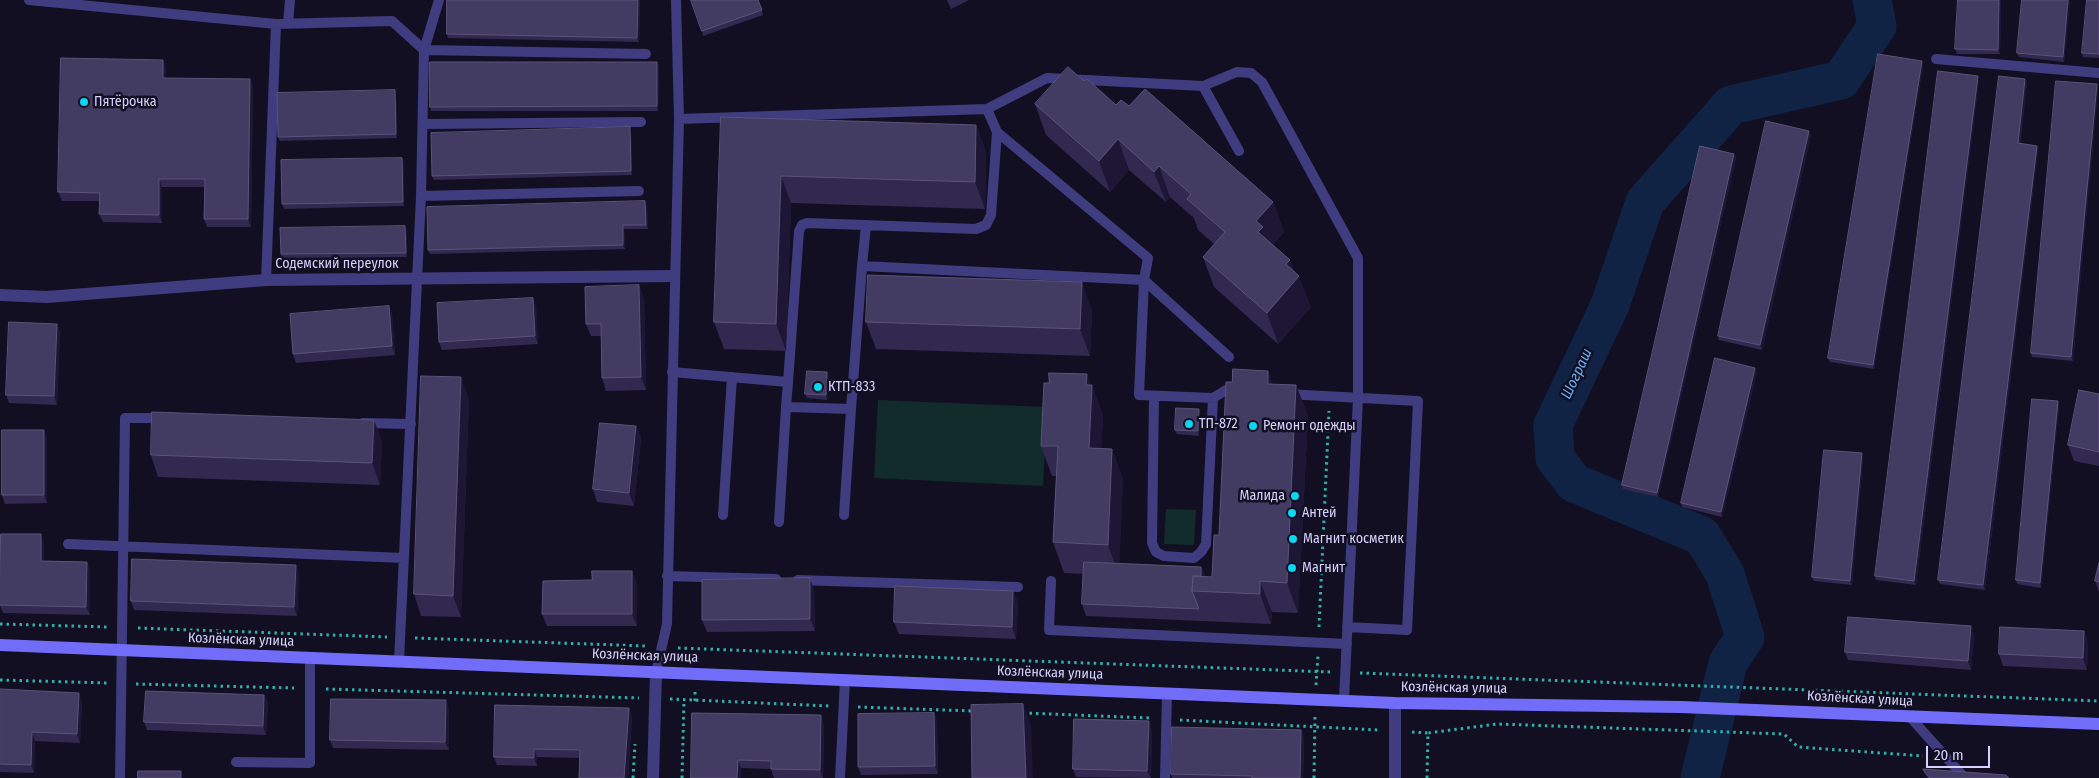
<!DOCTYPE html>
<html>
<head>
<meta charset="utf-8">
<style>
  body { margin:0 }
  #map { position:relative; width:2099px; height:778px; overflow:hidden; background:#120f22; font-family:"Fira Sans Condensed",sans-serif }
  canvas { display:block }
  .scale { position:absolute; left:1926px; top:746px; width:64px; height:22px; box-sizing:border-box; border:2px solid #d7d2fd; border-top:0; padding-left:6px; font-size:15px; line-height:18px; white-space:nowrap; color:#d7d2fd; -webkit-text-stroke:4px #120f22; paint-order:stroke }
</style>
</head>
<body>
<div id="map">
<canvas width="2099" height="778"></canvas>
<div class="scale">20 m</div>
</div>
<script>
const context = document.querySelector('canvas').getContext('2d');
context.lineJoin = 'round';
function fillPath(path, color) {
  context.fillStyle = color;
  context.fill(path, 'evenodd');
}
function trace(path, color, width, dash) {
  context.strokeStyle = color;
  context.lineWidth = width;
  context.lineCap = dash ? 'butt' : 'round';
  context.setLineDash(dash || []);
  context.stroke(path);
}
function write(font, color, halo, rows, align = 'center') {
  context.font = font + ' "Fira Sans Condensed",sans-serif';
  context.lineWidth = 5;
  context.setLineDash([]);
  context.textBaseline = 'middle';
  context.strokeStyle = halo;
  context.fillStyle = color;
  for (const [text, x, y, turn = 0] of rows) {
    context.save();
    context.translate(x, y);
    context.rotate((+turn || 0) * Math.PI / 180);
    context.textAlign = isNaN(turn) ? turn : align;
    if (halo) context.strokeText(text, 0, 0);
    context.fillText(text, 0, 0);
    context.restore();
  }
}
fillPath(new Path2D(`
  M878 400 1047 407 1043 486 874 478Z
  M1166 509 1196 510 1194 545 1164 544Z`), '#122c2b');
trace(new Path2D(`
  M1700 778 1728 663 1745 637 1725 574 1702 536 1574 483 1555 458 1553 425 1610 305 1645 202 1731 105 1841 80 1877 26 1872 0`), '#102345', 39);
trace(new Path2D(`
  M0 624 107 627
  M1319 627 1329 411
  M138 628 387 637
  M415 638 646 646
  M678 648 1331 672
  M1360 673 2099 701
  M0 680 107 683
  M136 684 294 688
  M1316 685 1318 656
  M326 689 639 698
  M670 699 829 706
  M695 701V689
  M858 707 974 711
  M1023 713 1151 718
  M1180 720 1378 730
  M1412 732 1428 733
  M633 778 635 744
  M682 778 684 700
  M1314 778 1315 716
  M1427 778 1428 733 1497 724 1784 734 1798 747 1923 756`), '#33afa9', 3, [2.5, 4]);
trace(new Path2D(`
  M29 0 276 24
  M288 23 290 0
  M1936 59 2099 73
  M1203 86 1239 151
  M987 109 1047 78 1203 86 1237 72 1251 73 1262 82 1358 258V398L1344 700
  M424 124 641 122
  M997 132 1148 258 1144 280 1139 395 1213 398 1226 390 1239 391
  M421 196 639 191
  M862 266 866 225
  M266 280 276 24 392 21 424 50 439 0
  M672 372 788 382 799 231 802 225 807 223 976 229 986 225 991 215 997 132 987 109 679 119
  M788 382 786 407 851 409 862 266 1144 280 1229 357
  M1286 394 1418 401 1407 630 1347 627
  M1154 396 1152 543 1156 552 1164 556 1194 558 1201 552 1206 544 1213 398
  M363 423 411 424
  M723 515 732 377
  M844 515 851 409
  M779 522 786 407
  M68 544 404 558
  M667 576 776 579
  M798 580 1018 587
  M1051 581 1049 630 1347 644
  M399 661 421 196 424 50 646 54
  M656 672 667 624 679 119 676 0
  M1910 717 1963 776
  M236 762 310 763V658
  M120 778 125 418H164
  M840 778 845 679
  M1165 778 1167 693`), '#3f3c7f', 10);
trace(new Path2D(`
  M0 295 47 297 266 280 674 276
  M1395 703V778
  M653 778 656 672`), '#3f3c7f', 12);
trace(new Path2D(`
  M0 645 1395 703 1681 707 2099 724`), '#726df9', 12);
fillPath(new Path2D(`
  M447 0H640L639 42 448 38 447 34Z
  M758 0 763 15 703 36 702 31Z
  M947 0H969L951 9Z
  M2001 0 2000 54H1957L1955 49Z
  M2022 0H2070L2064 62 2019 57 2017 53Z
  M2099 0V58L2083 57 2082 53Z
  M163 60 166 68V78L250 79 253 87 251 227H207L204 219 205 187H162V223L103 222 99 214 100 201H62L58 192Z
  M1923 65 1874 369 1830 362 1828 358Z
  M659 66 658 111H431L430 107Z
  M2025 79 2027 83 2020 144 2037 146 2038 150 1985 590 1940 584 1938 580Z
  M1979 80 1916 585 1876 580 1875 576Z
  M1084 81 1116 105 1129 106 1273 202 1284 232 1273 245 1294 272 1311 307 1278 344 1214 287 1203 257 1214 244 1198 230 1194 218 1170 197 1166 202 1129 170 1110 192 1046 135 1035 104Z
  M2097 84 2098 89 2073 361 2032 357 2031 353Z
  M395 90 396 95 397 138 280 141 278 137Z
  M721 117 976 125 986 152 985 209 791 203 786 351 724 349 714 322Z
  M630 127 631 132 632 175 434 180 432 176Z
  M1809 131 1811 135 1762 350 1719 340 1718 336Z
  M1734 154 1736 158 1658 497 1623 489 1622 485Z
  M402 158 404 162V206L284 209 282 204Z
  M647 206 648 229H624L625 249 430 254 428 250Z
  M407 230V257L282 259 281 254Z
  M644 298 646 390 606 391 602 378 601 336H591L586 324Z
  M389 306 392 314 395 355 296 363 293 354Z
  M536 306 538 344 442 350 439 342Z
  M1092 310 1090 356 876 349 866 322Z
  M57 324 60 332 57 405 9 403 6 395Z
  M827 372 829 377 827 400 807 398 805 394Z
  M1757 372 1722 517 1682 507 1681 503Z
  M1273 384 1296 385 1308 416 1298 613 1272 612 1271 624 1086 616 1082 604 1083 574 1064 573 1053 542 1056 476H1052L1041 446 1090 385H1092L1103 416 1101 448 1112 449 1123 480 1119 563 1201 567 1205 576 1212 577 1219 535Z
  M2099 394V466L2074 461 2068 445Z
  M469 399 461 617 421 616 414 594Z
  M2058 401 2059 406 2041 588 2017 584 2016 580Z
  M1200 414 1199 436 1177 434 1175 430Z
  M636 426 641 438 634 506 597 502 593 489Z
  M47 438V503L5 504 2 495Z
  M382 441 380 485 158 477 151 455Z
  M1863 458 1852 585 1814 581 1812 577Z
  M41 534 44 543V561L87 562 90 571V615L3 613 0 605Z
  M2099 563V592L2095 581Z
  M299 573 297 616 134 610 131 601Z
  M810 578 814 591 815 631 707 632 702 620Z
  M637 583V626H547L542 614Z
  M1013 591 1018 603 1016 639 899 634 894 622Z
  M2084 631 2088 643 2087 670 2003 666 1999 654Z
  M1974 635 1971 670 1848 660 1845 652Z
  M0 689 82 702 80 743 35 741 34 773 0 772Z
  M264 695 268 703 266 735 147 730 144 722Z
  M629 708 632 717 628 778H579V758L537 757V766L497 765 494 757Z
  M449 709V750L333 748 330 740Z
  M934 713 937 721 938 774 861 775 858 767Z
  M824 723 823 778H774L771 769 741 768 691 778Z
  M1152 730 1151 778 1076 777 1073 769Z
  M1301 730 1304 738 1303 778H1172L1171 774Z
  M1923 769 2009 778H1928L1924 773Z`), '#31294f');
fillPath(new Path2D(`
  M638 0H640L639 42 637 38Z
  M1999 0H2001L2000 54 1998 50Z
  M2068 0H2070L2064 62 2063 57Z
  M163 60 166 68V86L163 78Z
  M1922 61 1923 65 1874 369 1873 365Z
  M657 62 659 66 658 111 657 106Z
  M1978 76 1979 80 1916 585 1914 581Z
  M250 79 253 87 251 227 248 219Z
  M2025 79 2027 83 2019 148 2018 143Z
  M2097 84 2098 89 2073 361 2071 357Z
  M395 90 396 95 397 138 396 134Z
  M976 125 986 152 985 209 975 182Z
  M630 127 631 132 632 175 631 171Z
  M1809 131 1811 135 1762 350 1760 345Z
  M1118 139 1129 170 1110 192 1099 161Z
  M2037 146 2038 150 1985 590 1983 585Z
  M1734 154 1736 158 1658 497 1657 493Z
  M402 158 404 162V206L403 202Z
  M1159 166 1170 197 1166 202 1154 172Z
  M781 176 791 203 786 351 776 324Z
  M159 179 162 187V223L159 215Z
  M645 201 647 206 648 229 646 225Z
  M1273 202 1284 232 1271 248 1258 232 1256 221Z
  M623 225 624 229 625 249 623 245Z
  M405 226 407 230V257L406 253Z
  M1290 260 1297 279 1299 276 1311 307 1278 344 1267 313 1286 264Z
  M1082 282 1092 310 1090 356 1080 329Z
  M639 285 644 298 646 390 641 377Z
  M533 298 536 306 538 344 535 336Z
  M389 306 392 314 395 355 392 346Z
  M57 324 60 332 57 405 54 396Z
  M1755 368 1757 372 1722 517 1721 512Z
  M1268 371 1279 401 1268 384Z
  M827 372 829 377 827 400 826 395Z
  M1087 374 1092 389V385L1103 416 1100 479 1089 448 1086 385Z
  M461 377 469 399 461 617 453 596Z
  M1296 385 1308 416 1298 613 1287 583Z
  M2058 401 2059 406 2041 588 2040 583Z
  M1199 409 1200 414 1199 436 1198 431Z
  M374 420 382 441 380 485 372 463Z
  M636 426 641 438 634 506 629 493Z
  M44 430 47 438V503L44 495Z
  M1112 449 1123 480 1119 575 1108 545Z
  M1862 453 1863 458 1852 585 1850 581Z
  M41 534 44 543V570L41 561Z
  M87 562 90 571V615L86 607Z
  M296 565 299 573 297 616 294 607Z
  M1201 567 1206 579 1200 591Z
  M632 571 637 583V626L632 614Z
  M810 578 814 591 815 631 810 619Z
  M1260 581 1272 612 1271 624 1260 594Z
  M1013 591 1018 603 1016 639 1012 627Z
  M1971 626 1974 635 1971 670 1968 661Z
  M2084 631 2088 643 2087 670 2083 658Z
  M79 693 82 702 80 743 77 734Z
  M264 695 268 703 266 735 263 726Z
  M446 700 449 709V750L445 742Z
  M1023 704 1031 726 1033 778H1026Z
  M629 708 632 717 628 778H624Z
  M934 713 937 721 938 774 935 766Z
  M821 715 824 723 823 778 820 770Z
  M1149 721 1152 730 1151 778 1147 771Z
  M1301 730 1304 738 1303 778H1300Z
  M32 732 35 741 34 773 31 765Z
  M534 749 537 757V766L534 758Z
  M738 760 741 768V778H737Z`), '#1d1735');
const building = new Path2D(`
  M447 0H638L637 38 447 34Z
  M691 0H758L762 10 702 31Z
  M1958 0H1999L1998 50 1955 49Z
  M2022 0H2068L2063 57 2017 53Z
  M2087 0H2099V54L2082 53Z
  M1878 54 1922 61 1873 365 1828 358Z
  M61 58 163 60V78L250 79 248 219H204L205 179H159V215L99 214 100 193 58 192Z
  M430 62H657V106L430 107Z
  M1068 67 1084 81 1087 79 1116 105 1121 100 1129 106 1145 89 1273 202 1256 221 1263 227 1258 232 1290 260 1286 264 1299 276 1267 313 1203 257 1225 232 1187 199 1191 194 1159 166 1154 172 1118 139 1099 161 1035 104Z
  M1938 71 1978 76 1914 581 1875 576Z
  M1999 76 2025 79 2018 143 2037 146 1983 585 1938 580Z
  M2056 81 2097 84 2071 357 2031 353Z
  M395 90 396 134 278 137 277 93Z
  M721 117 976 125 975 182 781 176 776 324 714 322Z
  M1766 121 1809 131 1760 345 1718 336Z
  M630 127 631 171 432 176 431 133Z
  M1700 146 1734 154 1657 493 1622 485Z
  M402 158 403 202 282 204 281 160Z
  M645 201 646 225H623V245L428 250 427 207Z
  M405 226 406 253 281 254 280 228Z
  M868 275 1082 282 1080 329 866 322Z
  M639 285 641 377 602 378 601 324H586L585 287Z
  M533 298 535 336 439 342 437 303Z
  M389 306 392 346 293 354 290 314Z
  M9 322 57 324 54 396 6 395Z
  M1715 358 1755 368 1721 512 1681 503Z
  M1233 369 1268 371V384L1296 385 1287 583 1260 581V594L1192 591 1193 576 1212 577 1214 535H1219L1226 382H1232Z
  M807 371 827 372 826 395 805 394Z
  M1049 373 1087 374 1086 385H1092L1089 448 1112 449 1108 545 1053 542 1058 446H1041L1044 383H1049Z
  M421 376 461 377 453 596 414 594Z
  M2079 390 2099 394V452L2068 445Z
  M2032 399 2058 401 2040 583 2016 580Z
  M1176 408 1199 409 1198 431 1175 430Z
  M152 412 374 420 372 463 151 455Z
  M600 423 636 426 629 493 593 489Z
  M2 430H44V495H2Z
  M1824 450 1862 453 1850 581 1812 577Z
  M1 534H41V561L87 562 86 607 0 605Z
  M132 559 296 565 294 607 131 601Z
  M1084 562 1201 567V576H1193L1192 591 1199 609 1082 604Z
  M2099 563V582L2095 581Z
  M592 571H632V614H542L543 581 592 580Z
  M810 578V619L702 620V580Z
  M895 586 1013 591 1012 627 894 622Z
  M1848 617 1971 626 1968 661 1845 652Z
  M2000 627 2084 631 2083 658 1999 654Z
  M0 689 79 693 77 734 32 732 31 765 0 764Z
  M146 691 264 695 263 726 144 722Z
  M331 699 446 700 445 742 330 740Z
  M1023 704 1026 778H972L971 705Z
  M495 705 629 708 624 778H579L580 750 534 749V758L494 757Z
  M692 713 821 715 820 770 771 769V761L738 760 737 778H691Z
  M934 713 935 766 858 767V714Z
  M1074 719 1149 721 1147 771 1073 769Z
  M1172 727 1301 730 1300 778H1252V776L1171 774Z
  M1923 769 2006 775 2009 778H1930Z
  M138 771H181V778H138Z`);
fillPath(building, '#423b62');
trace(building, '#5a537a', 1);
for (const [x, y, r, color] of [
  [84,102,5,"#0ad7f1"],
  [818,387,5,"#0ad7f1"],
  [1189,424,5,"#0ad7f1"],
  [1253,426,5,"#0ad7f1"],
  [1295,496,5,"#0ad7f1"],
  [1292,513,5,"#0ad7f1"],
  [1293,539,5,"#0ad7f1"],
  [1292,568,5,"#0ad7f1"]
]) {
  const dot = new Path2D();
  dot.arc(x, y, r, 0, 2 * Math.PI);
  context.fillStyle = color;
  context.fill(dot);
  trace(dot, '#120f22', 2);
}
write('14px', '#d7d2fd', '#120f22', [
  ["Пятёрочка",94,102],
  ["КТП-833",828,387],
  ["ТП-872",1199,424],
  ["Ремонт одежды",1263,426],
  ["Малида",1285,496,"right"],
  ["Антей",1302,513],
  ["Магнит косметик",1303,539],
  ["Магнит",1302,568]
], 'left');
write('14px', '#d7d2fd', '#120f22', [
  ["Содемский переулок",337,264],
  ["Козлёнская улица",241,640,2],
  ["Козлёнская улица",645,656,2],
  ["Козлёнская улица",1050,673,2],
  ["Козлёнская улица",1454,688,1],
  ["Козлёнская улица",1860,699,3]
]);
write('italic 15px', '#64b2f9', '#120f22', [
  ["Шограш",1577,374,-65]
]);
</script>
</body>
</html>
